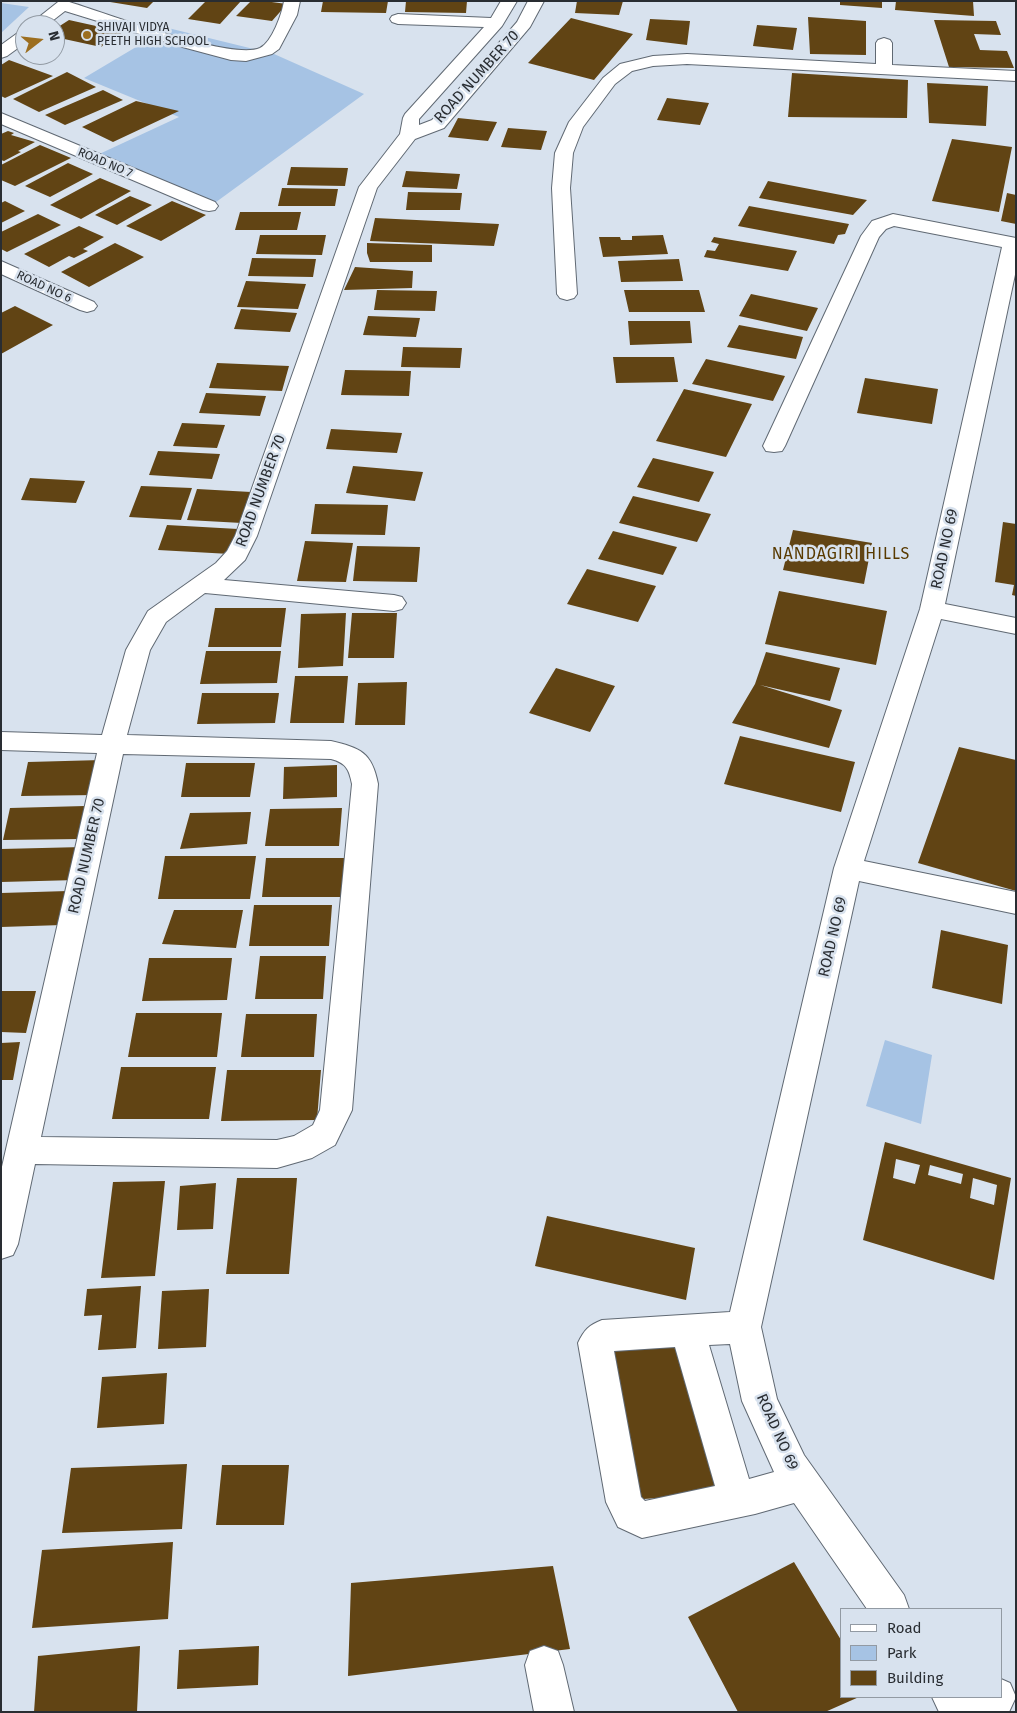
<!DOCTYPE html>
<html>
<head>
<meta charset="utf-8">
<style>
  body { margin:0 }
  #map { position:relative; width:1017px; height:1713px; overflow:hidden; background:#d8e2ee; font-family:"Fira Sans",sans-serif }
  canvas { display:block }
  .frame { position:absolute; inset:0; border:2px solid #292d32; pointer-events:none }
  .legend { position:absolute; left:840px; top:1608px; width:162px; height:90px; box-sizing:border-box; background:#d8e2ee; border:1px solid #929aa3; margin:0; padding:6px 9px; list-style:none; font-size:15px; color:#292d32 }
  .legend li { display:flex; align-items:center; gap:10px; height:25px }
  .legend b { width:25px; border:1px solid #929aa3 }
  .north { position:absolute; left:15px; top:15px; width:50px; height:50px; box-sizing:border-box; background:#d8e2ee; border:1px solid #929aa3; border-radius:50%; rotate:74deg; font-size:14px; font-weight:700; line-height:20px; text-align:center; color:#292d32 }
  .north::after { content:''; display:block; margin:auto; width:18px; height:22px; background:#9c6e1f; clip-path:polygon(50% 0,100% 100%,50% 72%,0 100%) }
</style>
</head>
<body>
<div id="map">
<canvas width="1017" height="1713"></canvas>
<div class="frame"></div>
<ul class="legend">
<li><b style="height:6px;background:#fff"></b>Road</li>
<li><b style="height:14px;background:#a6c3e4"></b>Park</li>
<li><b style="height:14px;background:#614414"></b>Building</li>
</ul>
<div class="north">N</div>
</div>
<script>
const context = document.querySelector('canvas').getContext('2d');
context.lineJoin = 'round';
function fillPath(path, color) {
  context.fillStyle = color;
  context.fill(path, 'evenodd');
}
function trace(path, color, width, dash) {
  context.strokeStyle = color;
  context.lineWidth = width;
  context.lineCap = dash ? 'butt' : 'round';
  context.setLineDash(dash || []);
  context.stroke(path);
}
function write(font, color, halo, rows, align = 'center') {
  context.font = font + ' "Fira Sans",sans-serif';
  context.lineWidth = 5;
  context.setLineDash([]);
  context.textBaseline = 'middle';
  context.strokeStyle = halo;
  context.fillStyle = color;
  for (const [text, x, y, turn = 0] of rows) {
    context.save();
    context.translate(x, y);
    context.rotate((+turn || 0) * Math.PI / 180);
    context.textAlign = isNaN(turn) ? turn : align;
    if (halo) context.strokeText(text, 0, 0);
    context.fillText(text, 0, 0);
    context.restore();
  }
}
fillPath(new Path2D(`
  M1 3 29 7 1 33Z
  M168 28 274 54 364 94 212 205 95 156 179 117 84 78Z
  M885 1040 932 1055 921 1124 866 1106Z`), '#a6c3e4');
fillPath(new Path2D(`
  M104 1H154L147 8Z
  M206 1H241L220 24 188 19Z
  M251 1H264L287 4 272 21 236 16Z
  M323 1H388L386 13 321 12Z
  M406 1H467L466 13 405 12Z
  M577 1H623L619 15 575 13Z
  M840 1H882V8L840 5Z
  M896 1H973L974 16 895 10Z
  M808 17 866 21V55L810 54Z
  M571 18 633 34 594 80 528 63Z
  M650 19 690 21 687 45 646 40Z
  M69 20 123 32 101 47 55 37V29Z
  M934 20 996 21 1001 35 974 34 980 50 1007 51 1014 68 949 67Z
  M757 25 797 28 793 50 753 46Z
  M9 60 53 76 5 98 1 96V65Z
  M67 72 96 87 39 112 13 99Z
  M792 73 908 80 907 118 788 117Z
  M927 83 988 86 986 126 929 123Z
  M103 90 123 100 65 125 45 115Z
  M667 98 709 103 700 125 657 120Z
  M136 101 179 111 113 142 82 127Z
  M458 118 497 122 488 141 448 137Z
  M508 128 547 131 541 150 501 147Z
  M8 131 14 133 11 135 35 142 18 151 21 152 4 161 1 160V134Z
  M952 139 1012 147 999 212 932 201Z
  M40 145 71 158 15 186 1 180V165Z
  M68 163 93 174 50 197 25 186Z
  M291 167 348 168 345 186 287 185Z
  M406 171 460 174 457 189 402 187Z
  M100 178 131 191 81 219 50 205Z
  M768 181 867 200 853 215 759 198Z
  M282 188 338 189 335 206H278Z
  M408 192 462 193 460 210H406Z
  M1007 193 1016 195V224L1001 221Z
  M130 196 152 205 117 225 95 215Z
  M5 201 25 211 1 223V203Z
  M172 201 206 215 161 241 126 226Z
  M749 206 849 224 845 234 838 235 834 244 738 226Z
  M240 212H301L297 230H235Z
  M38 214 61 225 7 252 1 249V232Z
  M375 218 499 224 494 246 370 241Z
  M79 226 104 237 83 249 88 251 74 258 69 256 49 267 24 254Z
  M260 235H326L322 255 256 254Z
  M663 235 668 254 603 257 599 237H620L621 240H632V236Z
  M714 237 797 251 788 271 704 257 707 250 715 251 719 244 711 242Z
  M115 243 144 257 89 287 61 272Z
  M367 243 432 245V262H370L367 253Z
  M252 258 316 259 313 277 248 276Z
  M679 259 683 281 621 282 618 261Z
  M355 267 413 271 412 288 344 290Z
  M246 281 306 284 298 309 237 307Z
  M377 290 437 291 435 311 374 310Z
  M624 290H699L705 312H629Z
  M751 294 818 308 807 331 739 316Z
  M15 306 53 325 1 354V313Z
  M241 309 297 313 290 332 234 329Z
  M368 316 420 318 416 337 363 335Z
  M628 321H690L692 343 630 345Z
  M739 325 803 337 796 359 727 347Z
  M403 347 462 348 460 368 401 367Z
  M613 357H674L678 382 616 383Z
  M706 359 785 376 773 401 692 384Z
  M217 363 289 366 282 391 209 388Z
  M345 370 411 371 409 396 341 395Z
  M865 378 938 389 932 424 857 413Z
  M684 389 752 404 726 457 656 441Z
  M206 393 266 396 260 416 199 413Z
  M182 423 225 425 217 448 173 446Z
  M331 429 402 433 397 453 326 449Z
  M158 451 220 454 212 479 149 475Z
  M653 458 714 472 699 502 637 487Z
  M353 466 423 472 415 501 346 493Z
  M30 478 85 481 76 503 21 500Z
  M141 486 192 488 181 520 129 517Z
  M197 489 251 492 242 523 187 520Z
  M633 496 711 514 697 542 619 523Z
  M315 504 388 505 385 535 311 534Z
  M1003 522 1016 524V596L1012 595 1014 585 995 582Z
  M167 525 238 529 230 554 158 550Z
  M793 530 872 543 864 584 783 570Z
  M613 531 677 547 663 575 598 559Z
  M305 541 353 543 346 582 297 581Z
  M357 546 420 547 417 582 353 581Z
  M587 569 656 586 638 622 567 604Z
  M779 591 887 611 876 665 765 644Z
  M215 608H286L281 647H208Z
  M346 613 343 666 298 668 301 614Z
  M352 613H397L394 658H348Z
  M206 651H281L277 683 200 684Z
  M766 652 840 668 830 701 760 685 842 710 829 748 732 723 755 684Z
  M556 668 615 686 590 732 529 713Z
  M295 676H348L344 723H290Z
  M407 682 405 725H355L358 683Z
  M202 693H279L275 723 197 724Z
  M740 736 855 762 841 812 724 784Z
  M959 747 1016 760V891L918 863Z
  M102 760 96 795 21 796 28 762Z
  M186 763H255L250 797H181Z
  M337 765V797L283 799 284 767Z
  M85 806 80 839 3 840 10 808Z
  M342 808 339 846H265L270 809Z
  M251 812 247 844 180 849 190 813Z
  M83 847 77 880 1 882V849Z
  M165 856H256L250 899H158Z
  M266 858H346L342 897H262Z
  M68 891 62 925 1 927V893Z
  M254 905H332L329 946H249Z
  M174 910H243L236 948 162 944Z
  M941 930 1008 945 1002 1004 932 988Z
  M260 956H326L323 999H255Z
  M149 958H232L227 1000 142 1001Z
  M1 991H36L26 1033 1 1032Z
  M136 1013H222L217 1057H128Z
  M246 1014H317L314 1057H241Z
  M20 1042 13 1080H1V1043Z
  M121 1067H216L209 1119H112Z
  M227 1070H321L317 1120 221 1121Z
  M885 1142 1011 1178 994 1280 863 1240ZM896 1159 920 1165 915 1184 893 1178ZM930 1165 963 1174 961 1184 928 1175ZM973 1178 997 1185 994 1205 970 1198Z
  M237 1178H297L289 1274H226Z
  M165 1181 155 1276 101 1278 113 1182Z
  M216 1183 213 1229 177 1230 180 1186Z
  M547 1216 695 1248 686 1300 535 1266Z
  M141 1286 136 1348 98 1350 102 1315 84 1316 87 1289Z
  M209 1289 206 1347 158 1349 162 1291Z
  M675 1338 718 1494 629 1500 603 1341Z
  M167 1373 164 1424 97 1428 102 1377Z
  M187 1464 182 1529 62 1533 71 1468Z
  M222 1465H289L284 1525H216Z
  M173 1542 168 1619 32 1628 42 1550Z
  M794 1562 841 1640V1697H859L825 1712H738L688 1617Z
  M553 1566 570 1649 348 1676 351 1583Z
  M140 1646 137 1712H34L38 1656Z
  M259 1646 258 1685 177 1689 179 1650Z`), '#614414');
const minor = new Path2D(`
  M66 1C104 12 230 61 260 48 272 42 282 14 284 1H300L297 15 279 49 272 54 246 61 231 60 175 45 65 11 47 25H29L58 2Z
  M501 1H517L502 26 419 119V125L432 120 517 22 528 1H544L530 27 444 128 415 139 377 188 257 536 245 560 224 580 394 595 402 597 406 603 402 609 394 611 205 593 166 622 150 650 127 735 331 741C360 748 372 752 378 784L352 1110 335 1145 312 1158 277 1168 35 1164 18 1244 13 1255 1 1259V1171L97 753 1 750V732L102 735 126 650 148 611 216 563 227 551 235 536 359 187 400 134 403 118 405 114 484 27 398 24 392 22 390 19 392 16 398 14 491 18ZM123 754 331 759C346 763 349 769 352 784L320 1110 313 1125 294 1136 277 1140 41 1137Z
  M25 30V43L7 56 1 58V45L19 32Z
  M884 38 890 40 892 43V65L1016 71V81L687 64 653 66 632 71 615 84 583 127 573 153 570 188 577 294 574 298 567 300 560 298 557 294 552 188 555 153 569 122 603 78 620 64 653 56 687 54 876 64V43L878 40Z
  M1 113 215 202 218 206 215 210 209 211 203 210 1 124Z
  M893 214 1016 238V270L945 604 1016 618V634L941 619 864 861 1016 892V914L859 881 761 1327 777 1399 804 1455 904 1595 909 1609H867L794 1503 755 1514 642 1538 618 1527 606 1502 578 1343C584 1330 589 1325 602 1320L730 1312 834 868 920 609 1002 247 894 226 886 229 879 237 785 446 782 451 774 452 766 451 763 446 861 236 872 221ZM730 1344 742 1401 774 1472 749 1479 709 1345ZM675 1347 715 1486 645 1501 641 1497 614 1351Z
  M1 261 94 302 97 306 94 310 87 312 80 310 1 274Z
  M544 1646 558 1651 563 1665 574 1712H534L525 1665 530 1651Z
  M1001 1679 1010 1683 1016 1697 1009 1712H939L932 1697H1001Z`);
trace(minor, '#606973', 2);
fillPath(minor, '#fff');
for (const [x, y, r, color] of [
  [87,35,5,"#9c6e1f"]
]) {
  const dot = new Path2D();
  dot.arc(x, y, r, 0, 2 * Math.PI);
  context.fillStyle = color;
  context.fill(dot);
  trace(dot, '#d8e2ee', 2);
}
write('12px', '#292d32', '#d8e2ee', [
  ["SHIVAJI VIDYA",97,28],
  ["PEETH HIGH SCHOOL",97,42]
], 'left');
write('12px', '#292d32', '#d8e2ee', [
  ["ROAD NO 7",105,163,23],
  ["ROAD NO 6",44,287,25]
]);
write('15px', '#292d32', '#d8e2ee', [
  ["ROAD NUMBER 70",477,77,-48],
  ["ROAD NUMBER 70",261,491,-70],
  ["ROAD NO 69",945,549,-78],
  ["ROAD NUMBER 70",87,856,-77],
  ["ROAD NO 69",833,937,-77],
  ["ROAD NO 69",777,1432,66]
]);
context.letterSpacing = '1px';
write('16px', '#593a00', '#d8e2ee', [
  ["NANDAGIRI HILLS",841,555]
]);
context.letterSpacing = '0px';
</script>
</body>
</html>
